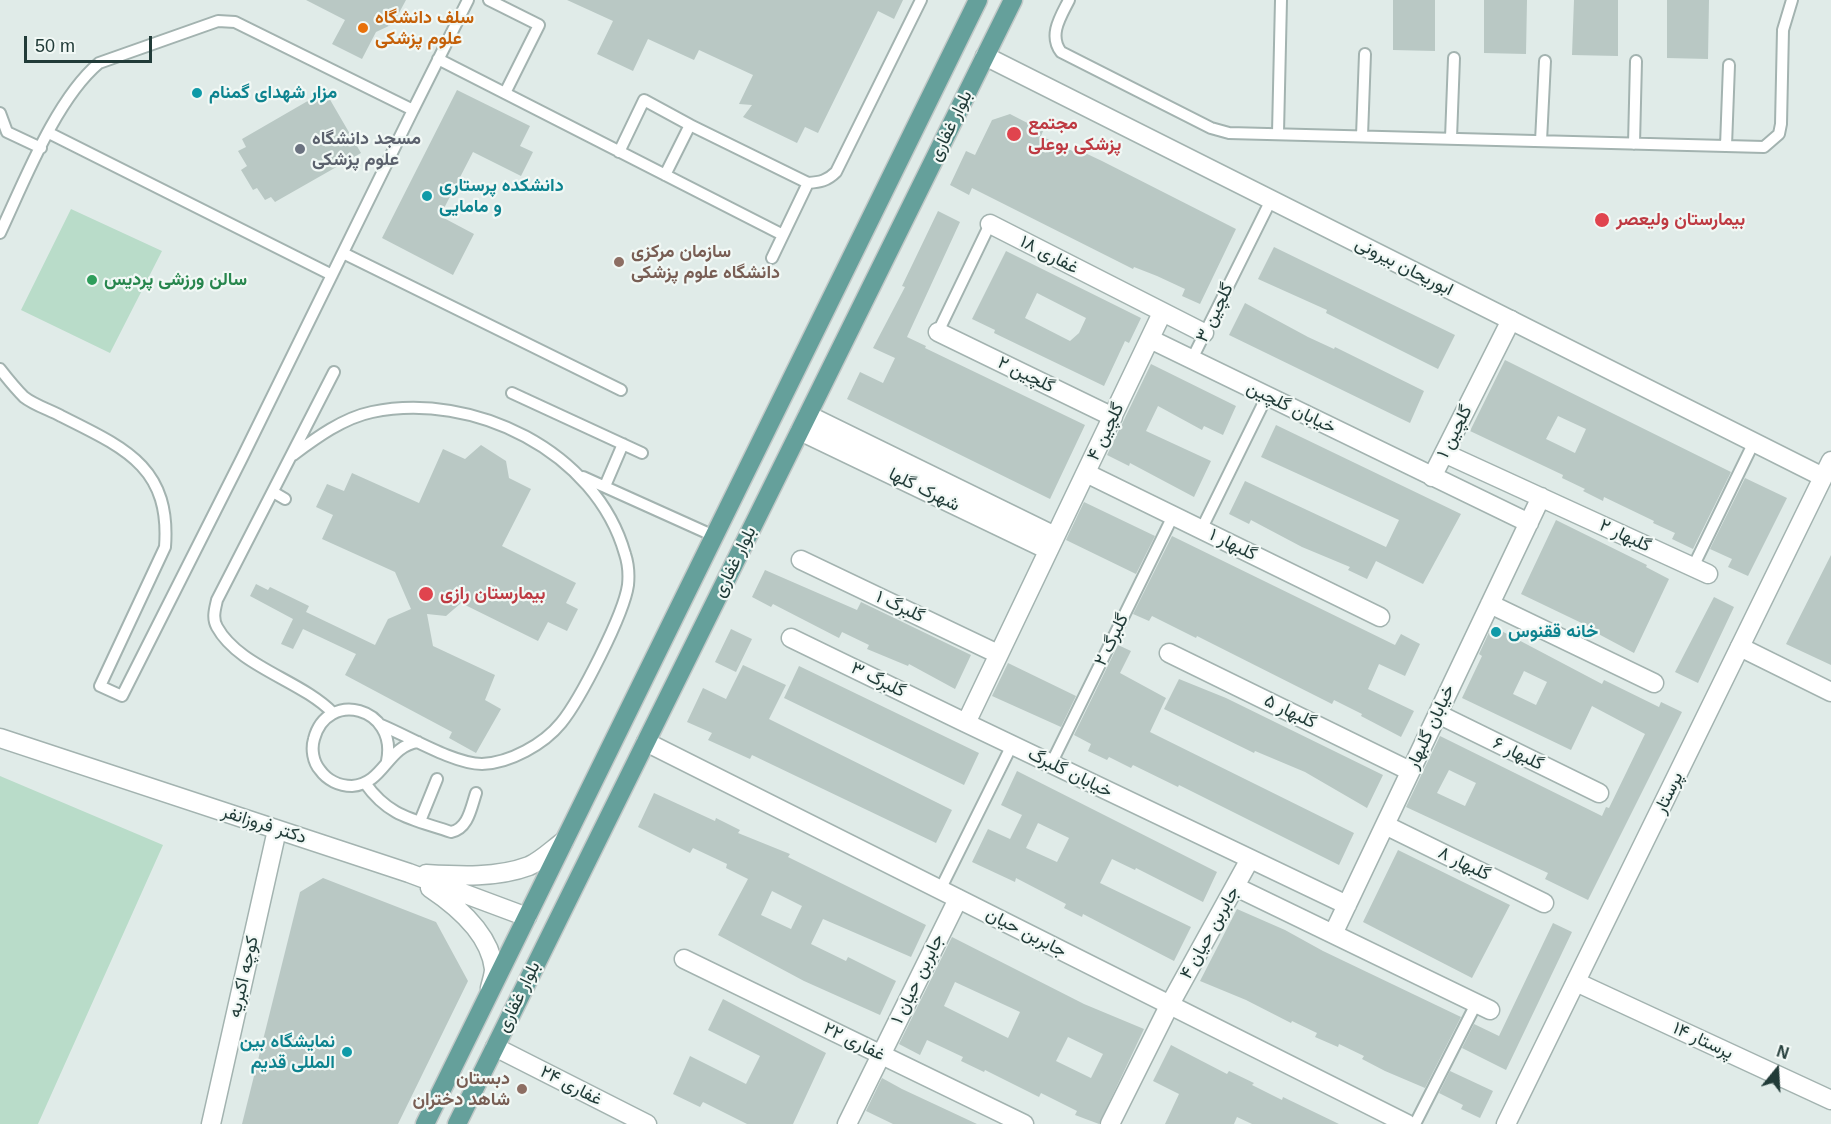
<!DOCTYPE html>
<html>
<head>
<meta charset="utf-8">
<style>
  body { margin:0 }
  #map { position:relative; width:1831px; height:1124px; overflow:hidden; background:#e0ebe8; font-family:Helvetica,sans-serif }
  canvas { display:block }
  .north { position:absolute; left:1747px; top:1040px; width:60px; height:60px; -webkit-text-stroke:4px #f1f8f5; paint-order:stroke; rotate:18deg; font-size:16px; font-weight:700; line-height:24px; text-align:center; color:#213b38 }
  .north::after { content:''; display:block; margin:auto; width:21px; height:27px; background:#213b38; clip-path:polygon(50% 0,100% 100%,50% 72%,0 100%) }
  .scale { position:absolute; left:24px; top:36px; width:128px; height:27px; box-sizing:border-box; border:3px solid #213b38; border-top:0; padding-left:8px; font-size:18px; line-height:21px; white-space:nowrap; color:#213b38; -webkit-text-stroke:4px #f1f8f5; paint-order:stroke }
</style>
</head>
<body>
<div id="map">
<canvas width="1831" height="1124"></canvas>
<div class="north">N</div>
<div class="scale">50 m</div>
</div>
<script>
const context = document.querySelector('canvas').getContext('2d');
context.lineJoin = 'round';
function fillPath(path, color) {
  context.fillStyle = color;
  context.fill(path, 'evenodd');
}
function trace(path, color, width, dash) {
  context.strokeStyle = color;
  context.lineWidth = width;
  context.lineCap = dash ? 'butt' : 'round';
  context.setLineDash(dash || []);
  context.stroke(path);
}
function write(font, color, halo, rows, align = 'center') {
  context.font = font + ' Helvetica,Vazirmatn,sans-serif';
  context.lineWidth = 4.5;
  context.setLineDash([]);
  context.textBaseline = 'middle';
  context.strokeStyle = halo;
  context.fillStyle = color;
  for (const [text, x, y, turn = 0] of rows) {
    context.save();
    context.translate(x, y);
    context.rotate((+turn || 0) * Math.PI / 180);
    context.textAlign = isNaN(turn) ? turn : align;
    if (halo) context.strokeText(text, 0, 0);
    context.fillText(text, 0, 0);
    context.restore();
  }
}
fillPath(new Path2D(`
  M71 209 162 251 110 353 21 310Z
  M0 776 163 845 38 1124H0Z`), '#b9dcc9');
fillPath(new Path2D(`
  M306 0H406L393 24 376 32 362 59 332 44 345 20Z
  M567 0H903L894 19 878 11 818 133 805 127 797 143 743 117 752 105 739 104 753 75 699 50 694 60 648 39 633 71 597 54 613 21Z
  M1393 0H1435V51L1393 50Z
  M1484 0H1527L1526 54 1484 53Z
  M1574 0H1618V56L1572 55Z
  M1667 0H1709L1708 59 1667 58Z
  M457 90 530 126 520 146 533 152 521 176 473 152 440 216 474 234 453 275 382 238Z
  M325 91 361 153 275 202 271 197 265 200 257 188 253 190 241 170 247 166 238 151 246 147 242 139Z
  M1010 114 1043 131 1041 136 1083 156 1085 153 1102 161 1236 229 1200 304 1182 296 1185 289 1157 276 1134 267 1133 269 972 188 969 195 950 185 966 151 975 155 992 120Z
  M938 211 960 222 907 337 926 346 925 348 1085 425 1050 499 847 399 860 372 883 383 895 358 873 348 905 287 902 286Z
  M1274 247 1455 335 1438 369 1326 313 1327 310 1258 279Z
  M1006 251 1141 318 1129 343 1125 341 1104 386 994 333 995 330 972 319ZM1037 293 1086 318 1079 333 1070 341 1025 318Z
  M1245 303 1308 337 1334 349 1335 347 1424 391 1410 423 1229 335Z
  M1505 360 1731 472 1693 549 1672 539 1675 533 1653 523 1654 521 1604 497 1603 501 1583 491 1585 489 1562 478 1563 475 1470 431ZM1558 416 1586 429 1575 453 1546 439Z
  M1151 364 1236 406 1223 435 1204 426 1202 430 1158 406 1146 431 1211 461 1194 497 1130 463 1129 466 1107 455Z
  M1276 425 1461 514 1423 584 1376 561 1367 579 1348 570 1350 567 1302 547 1251 520 1249 524 1229 514 1245 481 1386 547 1399 520 1261 457Z
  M481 445 506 461 509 478 531 489 502 546 576 583 566 603 578 609 567 631 548 622 538 641 461 603 446 616 427 614 433 646 495 675 485 700 501 709 476 753 449 738 452 732 345 675 356 654 303 629 293 649 281 644 293 619 250 596 256 584 268 590 270 587 309 606 306 612 375 645 388 619 411 609 395 572 322 539 333 515 316 507 327 484 344 491 352 473 419 503 443 449 465 459Z
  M1745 478 1787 498 1748 576 1728 567 1732 559 1710 549Z
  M1084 502 1155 536 1136 574 1066 540Z
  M1556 520 1647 565 1646 567 1669 579 1634 653 1591 630 1592 628 1521 594Z
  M1172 536 1395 645 1401 634 1420 644 1405 676 1379 664 1368 689 1414 711 1401 737 1361 716 1362 714 1334 700 1332 704 1197 636 1196 638 1152 616 1149 621 1133 614Z
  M1831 555V665L1786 644Z
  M765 570 857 610 861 602 971 655 955 689 909 664 908 666 867 649 869 645 842 632 839 638 773 604 771 607 752 597Z
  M1714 597 1734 607 1698 683 1675 672Z
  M1492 626 1602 684 1604 680 1659 707 1661 702 1682 712 1588 900 1545 879 1548 873 1406 807 1440 736 1602 816 1606 807 1609 808 1645 734 1592 706 1571 750 1462 698 1482 656 1479 654ZM1524 671 1547 682 1536 705 1513 694ZM1449 770 1476 783 1465 806 1437 793Z
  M731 629 752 639 736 672 715 662Z
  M1118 645 1131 651 1120 673 1166 698 1150 732 1354 833 1339 865 1179 785 1178 787 1133 765 1131 768 1109 757 1107 760 1088 751 1091 744 1074 735Z
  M1008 663 1076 696 1061 727 992 696Z
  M743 665 786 685 769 719 952 810 936 843 752 755 750 759 708 740 712 733 687 722 703 688 726 699Z
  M799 666 979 753 964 785 784 698Z
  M1179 679 1226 698 1383 775 1367 808 1305 772 1255 751 1254 753 1164 709Z
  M1017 771 1217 872 1203 902 1136 868 1135 870 1112 859 1100 883 1191 927 1174 961 1083 914 1082 917 1064 908 1066 904 1016 878 1015 882 972 862 988 829 1010 839 1022 815 1001 805ZM1038 823 1069 838 1057 862 1026 848Z
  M654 793 715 821 716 818 740 830 738 833 790 854 788 857 926 925 911 957 823 919 811 944 846 961 848 957 896 981 880 1015 804 981 718 935 748 879 726 868 727 864 693 848 690 853 638 827ZM772 891 802 906 791 929 761 915Z
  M1398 850 1510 905 1472 978 1363 922Z
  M323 878 436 922 468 981 398 1124H242L300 892Z
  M1237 909 1285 930 1323 951 1461 1017 1425 1088 1385 1071 1362 1059 1364 1056 1339 1044 1338 1047 1315 1037 1317 1033 1292 1021 1291 1023 1246 1000 1200 981Z
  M1553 923 1572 932 1506 1070 1462 1048 1474 1024 1499 1036Z
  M952 937 1084 1004 1144 1029 1099 1124 1075 1115 1077 1111 1041 1093 1039 1097 985 1070 984 1072 961 1061 963 1057 927 1040 920 1055 899 1044ZM955 982 1020 1012 1008 1038 944 1006ZM1068 1037 1103 1054 1091 1078 1056 1061Z
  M723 999 826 1053 793 1124H747L703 1102 700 1107 673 1094 690 1056 746 1084 760 1056 708 1030Z
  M1171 1045 1227 1074 1229 1071 1254 1083 1252 1085 1282 1100 1283 1097 1339 1124H1252L1237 1117 1234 1124H1165L1179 1094 1153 1081Z
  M1450 1071 1493 1091 1480 1118 1461 1109 1463 1105 1439 1093Z
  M882 1078 902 1089 977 1124H893L866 1111Z`), '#b9c8c4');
const service = new Path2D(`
  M489 0 539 25 505 93
  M1069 0C1061 16 1048 35 1061 52L1211 128 1229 133 1764 147 1779 134 1781 124 1783 30 1792 0
  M438 59 783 235
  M0 113 7 132 41 148
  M690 125 808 183C820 182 827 181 836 172L921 0
  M49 133 332 275
  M1278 133 1281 0
  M1362 136 1365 54
  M1451 138 1454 58
  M1541 141 1545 61
  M1634 144 1636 61
  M1726 146 1729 65
  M619 152 644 100 690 125 665 175
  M0 233C24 182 56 99 99 63L218 21 235 22 413 110 468 0
  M343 253 621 390
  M772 258 808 183
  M938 332 990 224
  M1192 359 1271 200
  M0 369C7 378 16 389 24 397 34 405 50 410 61 416 125 448 171 467 165 547L100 686 122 696 242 458 413 110
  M512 393 642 453
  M293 455C316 438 343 418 372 412 473 391 596 451 625 554 628 563 629 575 628 585 624 614 580 700 561 723 544 744 510 763 482 764 454 764 408 736 381 725
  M583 477 714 536
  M605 486 623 444
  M273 492 285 499
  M1201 530 1267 396
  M1693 567 1754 442
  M333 713C301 680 239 667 217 627 212 618 215 609 217 600L334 372
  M387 761C398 707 327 689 314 739 311 749 313 762 320 770 327 780 339 786 352 786 384 784 387 746 418 742
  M1051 764 1173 516
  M365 783C389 817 413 819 451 832 468 829 471 808 476 793
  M420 821 437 779
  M940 890 1012 745
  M1415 1124 1476 1004`);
const minor = new Path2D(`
  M990 224 1204 333
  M1162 313 966 723 1347 905
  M938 332 1113 417
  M1150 339 1529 523
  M808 415 1055 536
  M800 431 1048 550
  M1444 453 1708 574
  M1086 473 1380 617
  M1432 477 1511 320
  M801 560 998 654
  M1490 604 1654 683
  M791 638 966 723
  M1740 647 1831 692
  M1169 653 1410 771
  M1438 714 1599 793
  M1385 825 1544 903
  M1236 887 1490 1010
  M1334 932 1541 497
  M684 959 1024 1124
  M1576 982 1831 1100
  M495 1047 647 1124
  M211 1124 277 830
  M847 1124 958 899
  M1110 1124 1169 1006 1250 859`);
const tertiary = new Path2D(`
  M985 56 1823 477
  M0 738 409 873 527 917
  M646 742 1407 1124
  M426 874C460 876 497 878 529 866 541 861 553 849 564 841
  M430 888C457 906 490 934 494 969 494 975 491 983 490 988
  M1506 1124 1831 461`);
const primary = new Path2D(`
  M425 1124 978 0
  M457 1124 1013 0`);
trace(service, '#a3b3b0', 14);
trace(minor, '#a3b3b0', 21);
trace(tertiary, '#a3b3b0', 21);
trace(primary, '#c1c8c7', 21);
trace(service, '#fff', 10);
trace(minor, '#fff', 18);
trace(tertiary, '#fff', 18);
trace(primary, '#65a09b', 18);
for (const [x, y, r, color] of [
  [363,28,6,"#e8710a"],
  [197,93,6,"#0f9aa8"],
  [1014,134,8,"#e0444e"],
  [300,149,6,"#6b7280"],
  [427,196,6,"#0f9aa8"],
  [1602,220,8,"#e0444e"],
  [619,262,6,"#8d6e63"],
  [92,280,6,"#2e9e5b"],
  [426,594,8,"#e0444e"],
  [1496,632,6,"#0f9aa8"],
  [347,1052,6,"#0f9aa8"],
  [522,1089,6,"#8d6e63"]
]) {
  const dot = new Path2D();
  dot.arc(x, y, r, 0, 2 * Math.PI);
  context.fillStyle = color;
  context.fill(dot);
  trace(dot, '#f1f8f5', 2);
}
write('bold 18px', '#c56008', '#f1f8f5', [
  ["سلف دانشگاه",375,18],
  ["علوم پزشکی",375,39]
], 'left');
write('bold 18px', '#0d838f', '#f1f8f5', [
  ["مزار شهدای گمنام",209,93],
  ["دانشکده پرستاری",439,186],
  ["و مامایی",439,207],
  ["خانه ققنوس",1508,632],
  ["نمایشگاه بین",335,1042,"right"],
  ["المللی قدیم",335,1063,"right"]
], 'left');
write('bold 18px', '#be3a42', '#f1f8f5', [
  ["مجتمع",1028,124],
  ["پزشکی بوعلی",1028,145],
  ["بیمارستان ولیعصر",1616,220],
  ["بیمارستان رازی",440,594]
], 'left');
write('18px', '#213b38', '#f1f8f5', [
  ["بلوار غفاری",951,126,-64],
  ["غفاری ۱۸",1049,255,27],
  ["ابوریحان بیرونی",1404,267,27],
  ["گلچین ۳",1215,313,-64],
  ["گلچین ۲",1026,375,26],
  ["خیابان گلچین",1291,408,26],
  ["گلچین ۴",1106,432,-64],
  ["گلچین ۱",1455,432,-63],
  ["شهرک گلها",924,490,26],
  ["گلبهار ۲",1625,536,25],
  ["گلبهار ۱",1233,545,26],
  ["بلوار غفاری",735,562,-64],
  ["گلبرگ ۱",900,607,25],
  ["گلبرگ ۲",1112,640,-64],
  ["گلبرگ ۳",878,680,26],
  ["گلبهار ۵",1290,712,26],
  ["خیابان گلبهار",1431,727,-65],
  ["گلبهار ۶",1518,754,26],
  ["خیابان گلبرگ",1070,773,26],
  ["پرستار",1669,793,-64],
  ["دکتر فروزانفر",264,825,18],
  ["گلبهار ۸",1464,864,26],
  ["جابربن حیان",1026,933,27],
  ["جابربن حیان ۴",1210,933,-61],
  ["کوچه اکبریه",244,977,-77],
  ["جابربن حیان ۱",918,979,-64],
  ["بلوار غفاری",519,997,-64],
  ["پرستار ۱۴",1703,1041,25],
  ["غفاری ۲۲",854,1042,26],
  ["غفاری ۲۴",571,1086,27]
]);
write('bold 18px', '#5b616d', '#f1f8f5', [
  ["مسجد دانشگاه",312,139],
  ["علوم پزشکی",312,160]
], 'left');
write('bold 18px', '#785e54', '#f1f8f5', [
  ["سازمان مرکزی",631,252],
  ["دانشگاه علوم پزشکی",631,273],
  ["دبستان",510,1079,"right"],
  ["شاهد دختران",510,1100,"right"]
], 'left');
write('bold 18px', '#27864d', '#f1f8f5', [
  ["سالن ورزشی پردیس",104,280]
], 'left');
</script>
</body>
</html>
